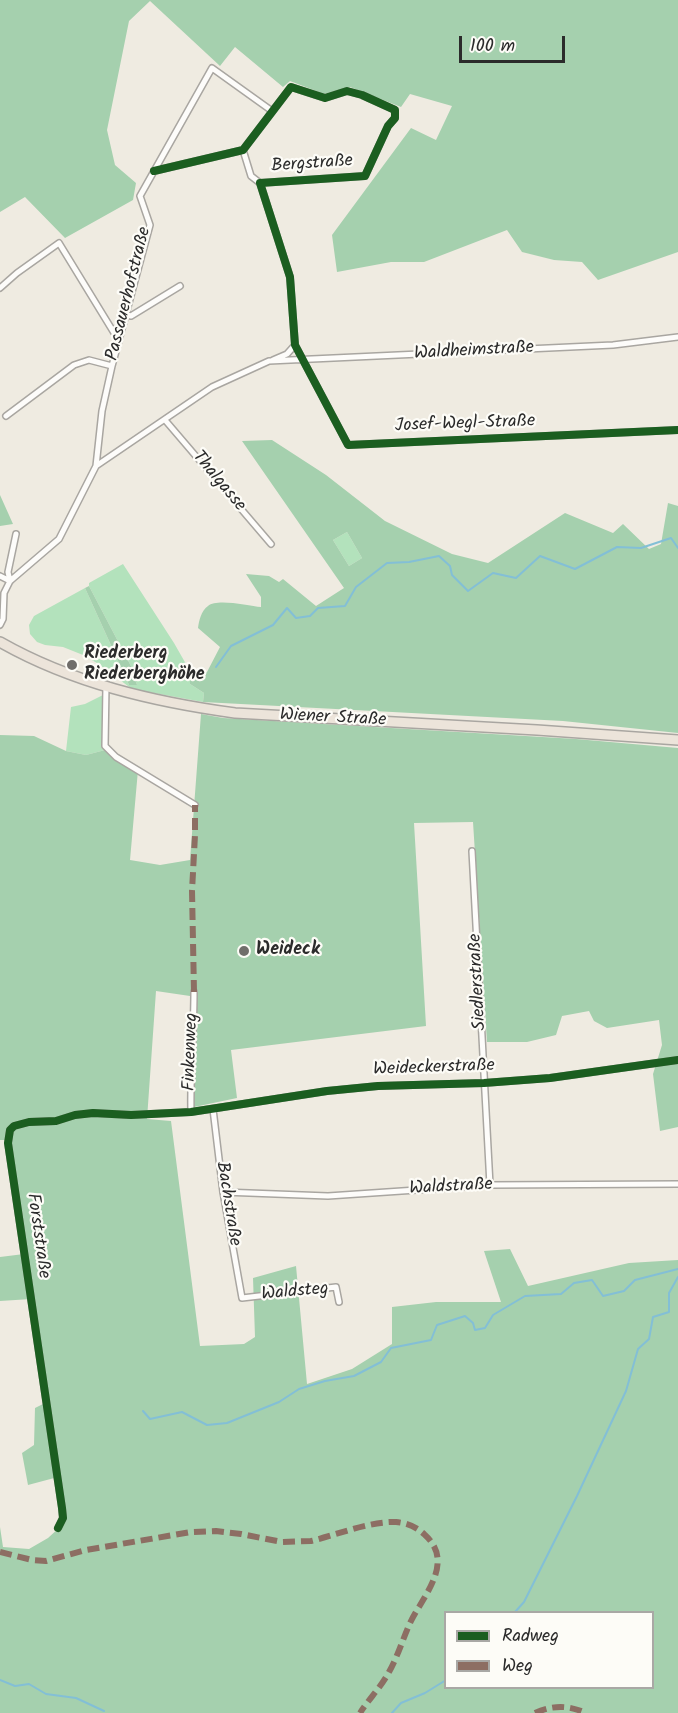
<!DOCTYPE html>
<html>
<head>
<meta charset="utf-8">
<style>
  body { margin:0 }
  #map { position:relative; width:678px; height:1713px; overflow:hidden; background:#efebe1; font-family:Kalam,sans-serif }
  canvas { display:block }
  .legend { position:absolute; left:444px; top:1611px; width:210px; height:78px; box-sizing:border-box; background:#fdfcf7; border:2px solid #a9a8a5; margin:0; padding:8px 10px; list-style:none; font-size:18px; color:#2b2b2b }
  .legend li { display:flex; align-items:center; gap:12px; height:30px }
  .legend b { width:30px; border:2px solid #a9a8a5 }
  .scale { position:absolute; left:459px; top:36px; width:106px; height:27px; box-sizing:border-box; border:3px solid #2b2b2b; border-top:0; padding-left:8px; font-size:18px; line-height:21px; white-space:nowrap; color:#2b2b2b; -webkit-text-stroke:4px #fdfcf7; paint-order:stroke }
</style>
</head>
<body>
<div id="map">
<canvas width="678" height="1713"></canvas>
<ul class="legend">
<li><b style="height:8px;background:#1b5e20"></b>Radweg</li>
<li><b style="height:8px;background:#8d6e63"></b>Weg</li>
</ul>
<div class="scale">100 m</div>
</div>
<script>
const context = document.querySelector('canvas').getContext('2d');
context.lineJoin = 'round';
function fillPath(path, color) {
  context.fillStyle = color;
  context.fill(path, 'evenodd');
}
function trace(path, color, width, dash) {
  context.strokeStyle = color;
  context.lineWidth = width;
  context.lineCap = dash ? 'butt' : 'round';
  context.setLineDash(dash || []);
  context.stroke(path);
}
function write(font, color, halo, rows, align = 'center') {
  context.font = font + ' Kalam,sans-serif';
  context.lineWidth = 4.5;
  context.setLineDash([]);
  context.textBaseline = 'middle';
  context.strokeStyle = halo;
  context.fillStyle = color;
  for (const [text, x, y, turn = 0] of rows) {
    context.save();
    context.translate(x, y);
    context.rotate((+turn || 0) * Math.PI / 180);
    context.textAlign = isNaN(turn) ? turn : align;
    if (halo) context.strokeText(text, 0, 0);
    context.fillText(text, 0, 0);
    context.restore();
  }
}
fillPath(new Path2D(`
  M347 532 362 558 349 566 333 540Z
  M123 564 174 643 190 671V684L204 693 203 702 132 689 97 663 83 655 63 647 45 645 37 642 30 634 29 625 34 616 85 588 129 685H137L132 668 89 586V583Z
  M103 695V743L105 750 86 755 66 751 71 707 85 704Z`), '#b3e2bc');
fillPath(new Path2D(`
  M0 0H678V252L598 280 582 262 554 260 522 252 507 230 424 262H391L337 272 332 235 411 128 436 140 452 106 410 94 401 107 350 87 324 94 290 81 283 87 235 47 220 66 150 1 129 21 107 130 115 165 136 183 133 200 65 238 25 197 0 212Z
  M272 440 326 475 385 521 452 554 488 563 565 513 613 533 623 524 649 549 661 544 668 503 678 506V733L563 721 203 702 204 693 190 684V671L207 672 220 647 198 628C199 621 201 611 208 606 217 598 249 606 261 607V597L246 574 269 576 279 582 283 579 316 606 344 588 242 441ZM347 532 362 558 349 566 333 540Z
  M0 495 13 524 0 526Z
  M89 586 132 668 137 685H129L85 588Z
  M201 714 223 718 576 739 678 748V1127L660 1131 653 1074 662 1045 659 1020 607 1028 594 1021 589 1011 562 1016 556 1035 527 1042H487L473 822 414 823 426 1026 231 1050 237 1098 194 1107 190 996 156 991 147 1119 171 1121 200 1346 244 1344 255 1337 253 1278 296 1266 307 1384 352 1369 392 1344V1307L436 1302H501L484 1251 510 1249 528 1286 629 1263 678 1260V1713H0V1527L3 1547 29 1549 48 1538 60 1527 64 1515 58 1477 28 1485 22 1453 34 1445 35 1408 47 1402 31 1299 0 1301V1257L24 1254 7 1140H0V735L34 736 66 751 86 755 105 750 138 770 130 860 160 865 190 860ZM446 1612H652V1688H446Z`), '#a5d0ae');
trace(new Path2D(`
  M216 667 231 646 273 625 287 608 296 618 310 616 318 608 345 606 356 587 387 563 409 562 439 556 450 566 452 575 468 591 493 573 516 578 540 556 575 569 617 547 641 548 671 538 678 548
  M143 1411 150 1419 182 1412 207 1425 227 1423 279 1402 299 1389 325 1381 354 1376 381 1362 391 1348 431 1340 437 1325 465 1316 473 1323 475 1330 485 1328 493 1315 525 1296 561 1294 574 1283 592 1280 603 1296 624 1291 635 1280 678 1269
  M515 1612 524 1602 577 1496 626 1391 638 1349 649 1339 653 1317 669 1312V1293L678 1277
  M0 1680 15 1686 29 1684 46 1694 76 1698 104 1711
  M392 1713 401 1703 425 1693 446 1680`), '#83bfd6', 2);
const street = new Path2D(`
  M243 150 251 176 260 183
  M154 171 243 150 291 87 325 98 347 91 362 95 395 110V118L388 126 365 176 260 183 290 277 295 345 348 445 678 430
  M0 288 17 273 59 243 119 341
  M127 315 131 316 180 286
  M273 360 287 354 295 345
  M6 416 74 365 89 360 112 366
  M165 420 271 544
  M96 466 102 411 112 366 150 225 140 196 212 68 272 111
  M0 576 10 581
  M10 581 8 572 16 534
  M0 625 3 619 4 593 10 581 59 539 96 466 212 387 269 361 613 345 678 337
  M106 686 105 746 116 757 195 805
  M472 851 490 1185
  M213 1109 223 1192 242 1298 336 1287 339 1302
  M191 1112C190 1072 194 1032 194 992
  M223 1192 328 1196 490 1185 678 1184
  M58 1528 63 1518 62 1508 8 1143 10 1130 14 1126 29 1122 56 1121 75 1115 93 1113 131 1115 191 1112 327 1091 378 1086 484 1083 550 1078 678 1060`);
const primary = new Path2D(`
  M0 642C72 683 154 702 235 713L537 730 678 740`);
trace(street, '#a9a6a1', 8);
trace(primary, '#a9a6a1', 12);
trace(street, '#fdfcfa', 5);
trace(primary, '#ece4da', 9);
trace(new Path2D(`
  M194 992 192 891 195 835V805
  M0 1552 32 1560 46 1561 86 1550 191 1532 216 1531 241 1534 282 1542 311 1541C336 1535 371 1521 396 1522 407 1523 417 1527 425 1535 455 1562 424 1595 411 1621 403 1638 398 1656 389 1672 381 1687 369 1699 360 1713
  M535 1713C553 1705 568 1705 586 1713`), '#8d6e63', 6, [12, 6]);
trace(new Path2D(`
  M154 171 243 150 291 87 325 98 347 91 362 95 395 110V118L388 126 365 176 260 183 290 277 295 345 348 445 678 430
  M58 1528 63 1518 62 1508 8 1143 10 1130 14 1126 29 1122 56 1121 75 1115 93 1113 131 1115 191 1112 327 1091 378 1086 484 1083 550 1078 678 1060`), '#1b5e20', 8);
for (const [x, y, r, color] of [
  [72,665,6,"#706e6b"],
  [244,951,6,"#706e6b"]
]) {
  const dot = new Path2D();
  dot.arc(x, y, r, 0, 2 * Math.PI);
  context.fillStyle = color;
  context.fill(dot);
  trace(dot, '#fdfcf7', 2);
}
write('18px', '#2b2b2b', '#fdfcf7', [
  ["Bergstraße",312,165,-4],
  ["Passauerhofstraße",130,294,-76],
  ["Waldheimstraße",474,352,-3],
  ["Josef-Wegl-Straße",465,425,-2],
  ["Thalgasse",218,482,50],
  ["Wiener Straße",333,719,3],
  ["Siedlerstraße",479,982,-93],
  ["Finkenweg",192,1052,-88],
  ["Weideckerstraße",434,1069,-2],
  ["Waldstraße",451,1188,-3],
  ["Bachstraße",227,1204,81],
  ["Forststraße",37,1236,82],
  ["Waldsteg",295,1293,-5]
]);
write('bold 18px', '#2b2b2b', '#fdfcf7', [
  ["Riederberg",84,655],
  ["Riederberghöhe",84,676],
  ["Weideck",256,951]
], 'left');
</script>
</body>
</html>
